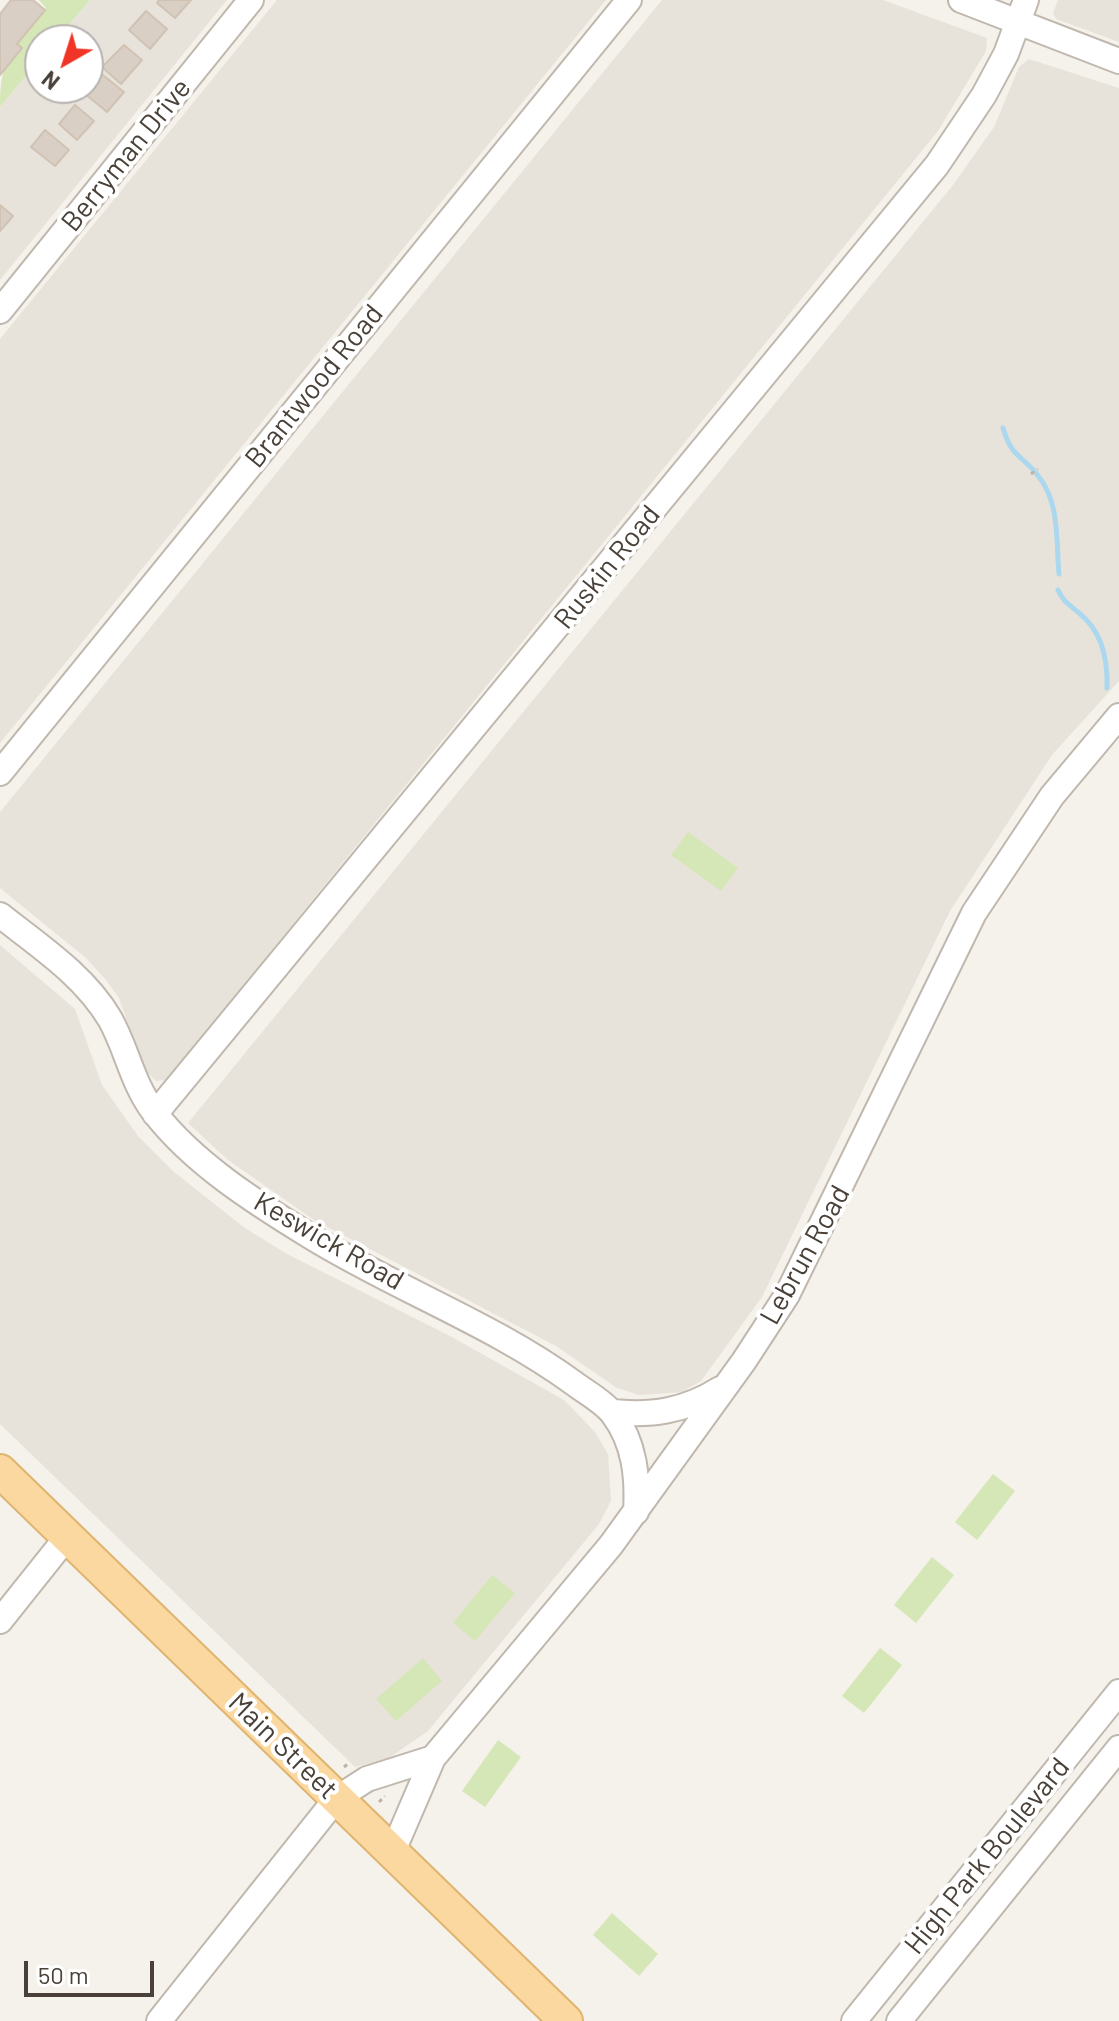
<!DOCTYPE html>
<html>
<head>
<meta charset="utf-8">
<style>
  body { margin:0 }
  #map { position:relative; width:1119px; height:2021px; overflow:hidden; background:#f5f1eb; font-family:Barlow,sans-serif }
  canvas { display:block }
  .north { position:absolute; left:24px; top:24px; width:80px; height:80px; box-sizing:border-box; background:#fff; border:2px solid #b6b3b0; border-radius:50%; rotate:219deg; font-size:22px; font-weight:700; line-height:32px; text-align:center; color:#494139 }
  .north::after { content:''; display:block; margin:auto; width:28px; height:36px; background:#f03527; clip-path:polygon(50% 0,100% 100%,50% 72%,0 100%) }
  .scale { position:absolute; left:24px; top:1961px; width:130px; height:36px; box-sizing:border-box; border:4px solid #494139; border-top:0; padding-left:10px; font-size:24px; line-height:28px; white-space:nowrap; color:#494139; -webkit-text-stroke:6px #fff; paint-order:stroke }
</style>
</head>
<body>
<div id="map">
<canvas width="1119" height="2021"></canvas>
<div class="north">N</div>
<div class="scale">50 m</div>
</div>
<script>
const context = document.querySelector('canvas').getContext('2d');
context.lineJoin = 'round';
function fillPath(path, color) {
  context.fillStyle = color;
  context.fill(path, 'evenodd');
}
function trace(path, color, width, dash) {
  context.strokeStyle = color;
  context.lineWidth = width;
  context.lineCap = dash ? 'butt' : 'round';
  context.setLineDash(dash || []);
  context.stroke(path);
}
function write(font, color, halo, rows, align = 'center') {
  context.font = font + ' Barlow,sans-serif';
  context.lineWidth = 8;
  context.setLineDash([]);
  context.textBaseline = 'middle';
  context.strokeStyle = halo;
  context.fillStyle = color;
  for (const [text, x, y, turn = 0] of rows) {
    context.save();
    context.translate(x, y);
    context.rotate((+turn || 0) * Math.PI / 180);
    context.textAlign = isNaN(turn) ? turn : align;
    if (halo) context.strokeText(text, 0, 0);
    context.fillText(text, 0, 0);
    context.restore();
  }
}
fillPath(new Path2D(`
  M90 0H227L0 280V107L40 59V88H88V40H56Z
  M277 0H606L0 743V339Z
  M662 0H883L987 38 986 51 938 131 166 1080 156 1081 144 1069 119 998 106 980 86 958 0 888V812Z
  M1058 0H1119V42L1056 19 1053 13Z
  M1029 59 1119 88V681L1052 755 950 911 762 1297 701 1381 682 1392 639 1395 617 1388 556 1346 314 1220 228 1160 188 1123 953 185 994 127 1019 67Z
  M0 945 75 1009 102 1085 138 1136 174 1172 245 1228 287 1254 450 1336 564 1400 595 1432 608 1454 611 1501 599 1524 428 1731 389 1758 355 1767 0 1424Z`), '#e8e3da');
fillPath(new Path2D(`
  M39 0H90L56 40H40V59L0 107C0 56 14 45 46 8Z
  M688 832 738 868 721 891 671 855Z
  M993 1474 1015 1491 977 1540 955 1522Z
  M932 1557 954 1575 916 1623 894 1605Z
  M492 1575 515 1593 475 1641 453 1623Z
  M880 1648 902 1665 864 1713 842 1696Z
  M423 1658 442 1681 396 1721 376 1699Z
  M498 1740 521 1757 485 1807 462 1791Z
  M612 1913 658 1954 639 1976 593 1935Z`), '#d5e7b6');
trace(new Path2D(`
  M1003 428C1012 459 1022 454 1039 477 1060 503 1056 542 1059 574
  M1058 590C1064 603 1069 604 1079 613 1102 631 1108 660 1107 688`), '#abd8ee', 5);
const building = new Path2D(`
  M11 0H33L45 10 17 44 22 48 0 75V14Z
  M159 0H191L175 18 157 3Z
  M146 11 167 29 150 49 129 30Z
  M124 45 142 60 121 84 102 67Z
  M88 63 124 92 107 112 78 88H88Z
  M75 105 94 121 77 140 59 124Z
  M45 130 69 150 55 166 31 147Z
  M0 205 13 216 0 231Z`);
fillPath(building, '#d9cfc4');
trace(building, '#d1c3b4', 2);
const minor = new Path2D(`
  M961 0 1119 61
  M0 311 251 0
  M0 773 629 0
  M0 915C39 946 84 975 110 1019 127 1049 132 1083 154 1112 193 1163 256 1203 310 1236 396 1289 493 1324 575 1384 587 1393 604 1402 613 1414 635 1443 638 1478 636 1512
  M155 1114 937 165 984 95 1006 54 1026 0
  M612 1412C652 1416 685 1411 720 1389
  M0 1621 67 1537
  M393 1851 433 1758 611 1545 744 1361 787 1295 974 913 1052 796 1119 716
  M159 2021 336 1799 367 1779 433 1758
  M854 2021 1119 1692
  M899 2021 1119 1748`);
const major = new Path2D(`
  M0 1471 566 2021`);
trace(minor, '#c0b8ae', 28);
trace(major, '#dfb46f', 36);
trace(new Path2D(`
  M1031 474 1038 469
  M344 1767 349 1763
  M379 1802 385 1796`), '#c1b3a0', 3, [4, 4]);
trace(minor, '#fff', 24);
trace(major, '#fad89f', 32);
write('28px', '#494139', '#fff', [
  ["Berryman Drive",126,155,-51],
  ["Brantwood Road",314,386,-51],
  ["Ruskin Road",607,567,-51],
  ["Keswick Road",329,1241,30],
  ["Lebrun Road",805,1255,-61],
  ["Main Street",283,1746,44],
  ["High Park Boulevard",987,1856,-51]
]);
</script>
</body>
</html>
